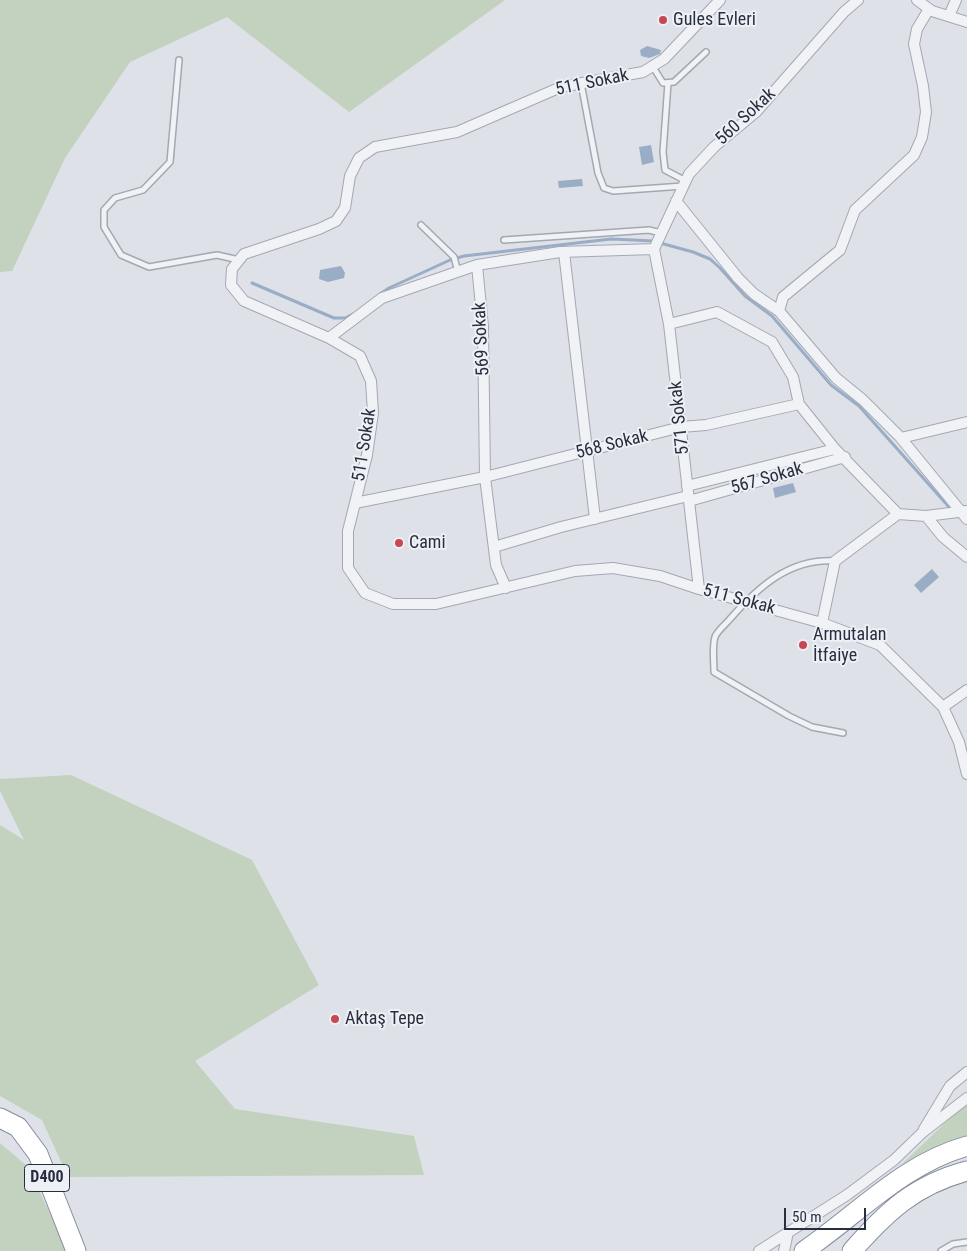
<!DOCTYPE html>
<html>
<head>
<meta charset="utf-8">
<style>
  body { margin:0 }
  #map { position:relative; width:967px; height:1251px; overflow:hidden; background:#dee1e7; font-family:"Roboto Condensed",sans-serif }
  canvas { display:block }
  .scale { position:absolute; left:784px; top:1208px; width:82px; height:22px; box-sizing:border-box; border:2px solid #282e3d; border-top:0; padding-left:6px; font-size:15px; line-height:18px; white-space:nowrap; color:#282e3d; -webkit-text-stroke:4px #edf0f5; paint-order:stroke }
</style>
</head>
<body>
<div id="map">
<canvas width="967" height="1251"></canvas>
<div class="scale">50 m</div>
</div>
<script>
const context = document.querySelector('canvas').getContext('2d');
context.lineJoin = 'round';
function fillPath(path, color) {
  context.fillStyle = color;
  context.fill(path, 'evenodd');
}
function trace(path, color, width, dash) {
  context.strokeStyle = color;
  context.lineWidth = width;
  context.lineCap = dash ? 'butt' : 'round';
  context.setLineDash(dash || []);
  context.stroke(path);
}
function write(font, color, halo, rows, align = 'center') {
  context.font = font + ' "Roboto Condensed",sans-serif';
  context.lineWidth = 4;
  context.setLineDash([]);
  context.textBaseline = 'middle';
  context.strokeStyle = halo;
  context.fillStyle = color;
  for (const [text, x, y, turn = 0] of rows) {
    context.save();
    context.translate(x, y);
    context.rotate((+turn || 0) * Math.PI / 180);
    context.textAlign = isNaN(turn) ? turn : align;
    if (halo) context.strokeText(text, 0, 0);
    context.fillText(text, 0, 0);
    context.restore();
  }
}
fillPath(new Path2D(`
  M0 0H505L349 112 227 17 130 62 65 158 12 271 0 272Z
  M71 775 252 860 319 985 195 1061 235 1109 414 1136 424 1175 68 1177 42 1120 0 1096V825L24 840 0 791V779Z
  M967 1102V1137L923 1153 901 1165Z
  M0 1143 27 1166 68 1251H0Z`), '#c3d1bf');
fillPath(new Path2D(`
  M647 46 661 50 660 54 649 58 641 56 640 50Z
  M651 145 654 162 642 165 639 147Z
  M582 179 583 186 559 188 558 181Z
  M341 266 345 273 344 278 328 282 319 279 320 270Z
  M793 483 796 492 775 498 773 488Z
  M932 569 939 577 921 593 914 585Z`), '#9aadc6');
trace(new Path2D(`
  M660 243 693 252 710 259 720 268 745 296 772 316 831 385 859 406 949 507 954 509
  M252 283 334 318H345L353 314
  M380 294 389 288 450 260 464 256 611 239 654 241`), '#9aadc6', 3);
const lane = new Path2D(`
  M179 60 170 162 143 190 115 198 104 210V227L121 255 149 267 217 255 239 260
  M653 67 663 83 674 82 706 52
  M581 83 598 173 604 188 613 191 683 186
  M668 83 663 152 665 170 686 181
  M421 225 454 257 458 272
  M504 240 649 230 661 233
  M835 561C790 558 758 587 730 619 726 624 717 631 715 637 712 647 714 662 714 672L789 716 812 727 843 733
  M941 1251 953 1244 967 1242`);
const street = new Path2D(`
  M720 0 664 59 643 72 561 87 457 132 375 147 359 158 350 176 345 208 336 221 319 229 244 254 232 269 231 285 244 301 329 338 360 356 371 381 373 413 367 455 348 531V568L365 593 393 604H436L575 571 613 568 660 576 699 589 822 623 880 645 943 707 959 742 967 774
  M917 0 932 11 967 22
  M949 16 956 0
  M676 201 738 278 754 294 779 311 836 378 863 400 900 437 967 519
  M654 249 669 324 699 589
  M654 249 689 174 714 147 756 112 844 12 858 0
  M564 252 595 519
  M779 311 783 297 840 250 855 210 914 155 922 137 926 112 923 86 914 44 917 29 929 9
  M669 324 717 312 772 342 793 377 799 404 835 449 898 514
  M329 338 382 298 477 265
  M901 438 967 422
  M687 486 835 449
  M689 501 845 457
  M355 503 485 477 681 427 706 425 799 404
  M926 516 943 537 967 557
  M494 547 561 527 688 496
  M506 588 496 565 485 477 483 327 477 265 560 252 654 249
  M822 623 835 561 898 514 926 516 966 511
  M943 707 967 690
  M924 1129 950 1086 967 1072
  M759 1251 847 1195 894 1160 923 1132 967 1098
  M784 1251 788 1232`);
const highway = new Path2D(`
  M0 1118 18 1127 38 1154 76 1251
  M804 1251C858 1214 903 1164 967 1146
  M852 1251C887 1211 915 1185 967 1171`);
trace(lane, '#a4a8b1', 8);
trace(street, '#a4a8b1', 12);
trace(highway, '#868e9d', 21);
trace(lane, '#f0f2f6', 5);
trace(street, '#f0f2f6', 10);
trace(highway, '#fff', 19);
for (const [x, y, r, color] of [
  [663,20,5,"#c94653"],
  [399,543,5,"#c94653"],
  [803,645,5,"#c94653"],
  [335,1019,5,"#c94653"]
]) {
  const dot = new Path2D();
  dot.arc(x, y, r, 0, 2 * Math.PI);
  context.fillStyle = color;
  context.fill(dot);
  trace(dot, '#edf0f5', 2);
}
for (const [x, y, w] of [
  [47,1178,45]
]) {
  const box = new Path2D();
  box.roundRect(x - w / 2, y - 13.5, w, 27, 4);
  context.fillStyle = '#edf0f5';
  context.fill(box);
  trace(box, '#282e3d', 1);
}
write('bold 16px', '#282e3d', null, [
  ["D400",47,1178]
]);
write('18px', '#282e3d', '#edf0f5', [
  ["Gules Evleri",673,20],
  ["Cami",409,543],
  ["Armutalan",813,635],
  ["İtfaiye",813,656],
  ["Aktaş Tepe",345,1019]
], 'left');
write('18px', '#282e3d', '#edf0f5', [
  ["511 Sokak",592,83,-12],
  ["560 Sokak",746,117,-43],
  ["569 Sokak",482,339,-93],
  ["571 Sokak",680,418,-96],
  ["511 Sokak",365,445,-81],
  ["568 Sokak",612,445,-14],
  ["567 Sokak",767,479,-16],
  ["511 Sokak",739,600,15]
]);
</script>
</body>
</html>
